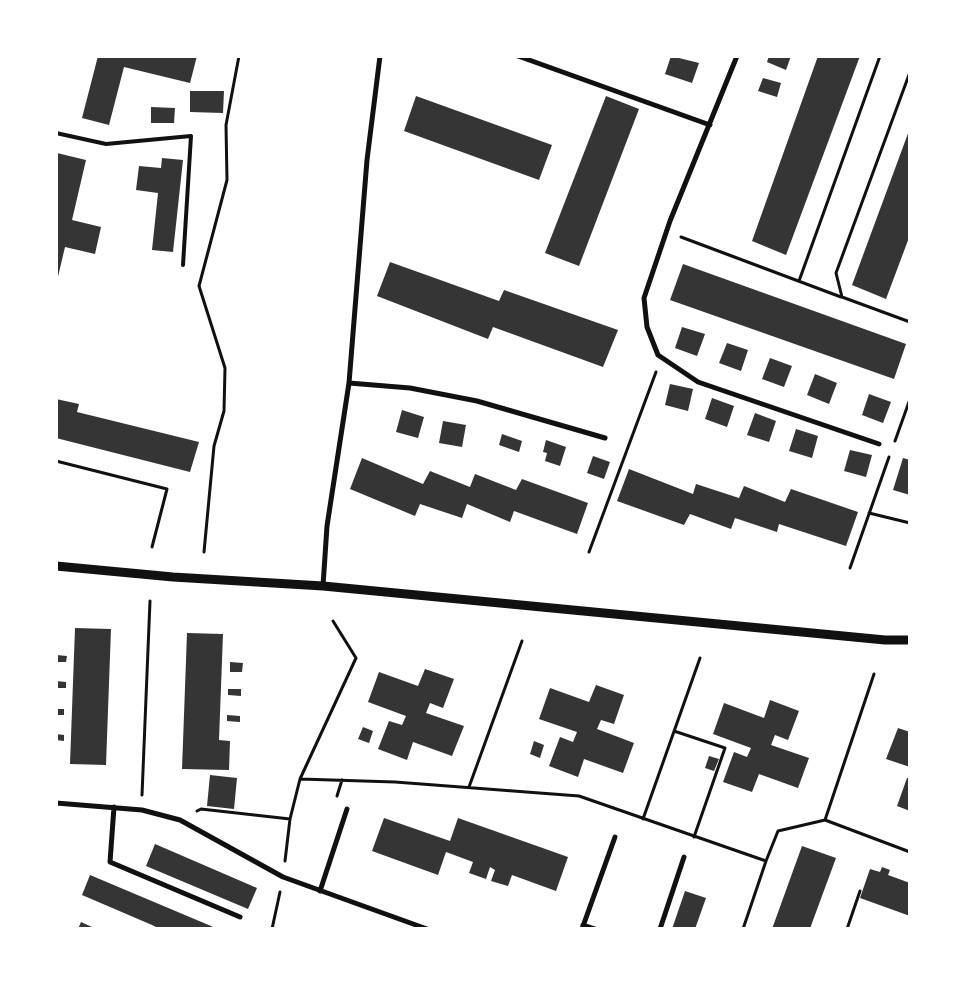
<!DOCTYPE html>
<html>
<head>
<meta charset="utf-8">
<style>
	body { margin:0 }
	#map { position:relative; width:966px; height:985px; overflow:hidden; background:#fff; font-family:Raleway,sans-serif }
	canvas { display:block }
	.frame { position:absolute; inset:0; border:58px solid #fff; pointer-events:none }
</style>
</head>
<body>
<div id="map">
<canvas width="966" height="985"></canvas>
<div class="frame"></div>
</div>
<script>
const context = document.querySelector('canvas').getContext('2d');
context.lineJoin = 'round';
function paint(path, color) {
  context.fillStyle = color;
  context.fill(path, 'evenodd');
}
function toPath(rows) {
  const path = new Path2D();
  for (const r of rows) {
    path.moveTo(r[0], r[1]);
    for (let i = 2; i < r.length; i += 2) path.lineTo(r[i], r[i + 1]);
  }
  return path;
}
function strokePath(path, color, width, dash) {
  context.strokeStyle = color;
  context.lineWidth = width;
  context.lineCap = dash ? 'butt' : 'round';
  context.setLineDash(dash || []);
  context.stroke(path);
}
paint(toPath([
	[98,56,197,56,190,83,124,67,109,125,82,118],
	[671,56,699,63,692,83,665,74],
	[769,56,791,56,786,70,767,62],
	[818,56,860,56,786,255,752,241],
	[763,78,781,83,777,97,758,91],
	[190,91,224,91,223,113,190,112],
	[416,96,552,145,539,180,404,131],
	[606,96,639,109,579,266,545,253],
	[151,107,175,108,174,123,151,123],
	[910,128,910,235,886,299,852,285],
	[57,153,86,160,72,220,101,227,95,254,65,247,57,281],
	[162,158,183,160,173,252,152,250,158,193,136,190,139,166,161,168],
	[390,262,499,301,504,290,618,330,603,367,493,327,488,339,377,296],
	[683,264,906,344,894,379,670,300],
	[682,327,705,334,697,356,675,348],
	[727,343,748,350,741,371,719,363],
	[770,358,792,366,784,387,762,379],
	[815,374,837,383,829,404,807,395],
	[670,384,693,389,688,411,665,405],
	[869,394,891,402,883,423,862,415],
	[712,398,734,406,727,427,705,419],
	[56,399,79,404,77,412,199,442,190,472,56,438],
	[402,410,424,417,418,438,396,432],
	[755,413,776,421,769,442,747,435],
	[443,421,466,425,462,447,439,443],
	[796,429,818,436,812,458,789,451],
	[502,434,522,441,519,452,499,445],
	[546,440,566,447,560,466,545,461,547,453,543,452],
	[850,450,872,455,866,477,844,471],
	[593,456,610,462,604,479,587,473],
	[362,458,423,484,430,471,470,487,475,474,516,490,522,479,588,503,577,534,514,511,510,522,467,504,462,518,420,504,415,516,350,489],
	[903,458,910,460,910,495,893,490],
	[629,469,693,494,696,484,739,498,744,486,785,502,791,489,858,512,846,546,779,524,777,532,735,518,731,529,690,514,684,525,617,501],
	[75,628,111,629,106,765,70,764],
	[187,633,223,634,219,740,230,741,229,770,182,769],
	[56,655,67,656,66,662,56,662],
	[230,662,243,663,242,672,230,672],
	[425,669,454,679,443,708,430,703,426,713,464,726,452,756,413,742,407,760,378,749,389,721,402,725,406,716,368,702,379,672,418,686],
	[56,681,66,682,66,688,56,688],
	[596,685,624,695,614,724,601,720,597,729,634,743,623,773,584,759,578,777,549,766,560,737,573,742,577,732,539,719,550,688,589,702],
	[228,689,241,689,241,696,228,695],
	[770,700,799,711,788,740,775,735,771,745,809,758,798,788,759,774,752,792,723,782,734,752,747,757,751,748,713,734,724,703,764,718],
	[56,709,64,709,64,715,56,715],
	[227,715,240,716,240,722,227,721],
	[363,727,373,731,369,743,358,739],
	[898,728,910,732,910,767,886,759],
	[56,734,64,735,64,741,56,740],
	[534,741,544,745,540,758,530,754],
	[709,756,719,759,714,771,705,768],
	[210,775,237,778,234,809,207,806],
	[907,778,910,778,910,811,897,806],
	[384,818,450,841,458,818,568,857,556,891,512,875,508,886,491,881,495,870,490,867,486,879,469,873,473,862,446,852,438,875,372,851],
	[155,844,257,888,248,909,146,866],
	[802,846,836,858,812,923,810,929,772,929],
	[882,867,890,870,888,875,910,883,910,916,860,898,870,869,880,872],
	[90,875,211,926,217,929,160,929,152,925,82,895],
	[685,891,706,898,695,929,672,929],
	[81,922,92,927,91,929,78,929]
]), '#353535');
strokePath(toPath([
	[910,72,836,273,842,297,910,322],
	[681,237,841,297],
	[799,281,880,56],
	[895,441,910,399],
	[56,461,167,489,152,547],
	[869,513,910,523],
	[204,552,214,446,224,411,225,368,199,286,227,180,226,125,239,56],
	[589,552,656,372],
	[850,568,889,457],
	[674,731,725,748,694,837],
	[300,779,356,658,333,621],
	[469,787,522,641],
	[142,795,150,601],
	[337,796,342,780],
	[197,811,201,809,290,819],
	[643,819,700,658],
	[825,820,874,674],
	[825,820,910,852],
	[285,861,290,819,300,779,395,782,579,796,766,861,778,831,825,820],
	[272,929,280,892],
	[743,929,766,861],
	[847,929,860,891]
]), '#111', 3);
strokePath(toPath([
	[56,133,106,144,191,136,183,265]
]), '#111', 4);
strokePath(toPath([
	[518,56,710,125],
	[737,56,670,221,644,298,647,327,658,355,698,382,879,444],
	[349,383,410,388,477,401,605,438],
	[323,586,327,526,349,383,367,160,380,56],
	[56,803,142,810,180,820,283,877,427,929],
	[114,807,110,862,240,917],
	[320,891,347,809],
	[583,925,595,929],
	[582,929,615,837],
	[660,929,684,857]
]), '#111', 5);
strokePath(toPath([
	[56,566,173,577,323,586,885,640,910,640]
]), '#111', 9);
</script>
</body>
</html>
